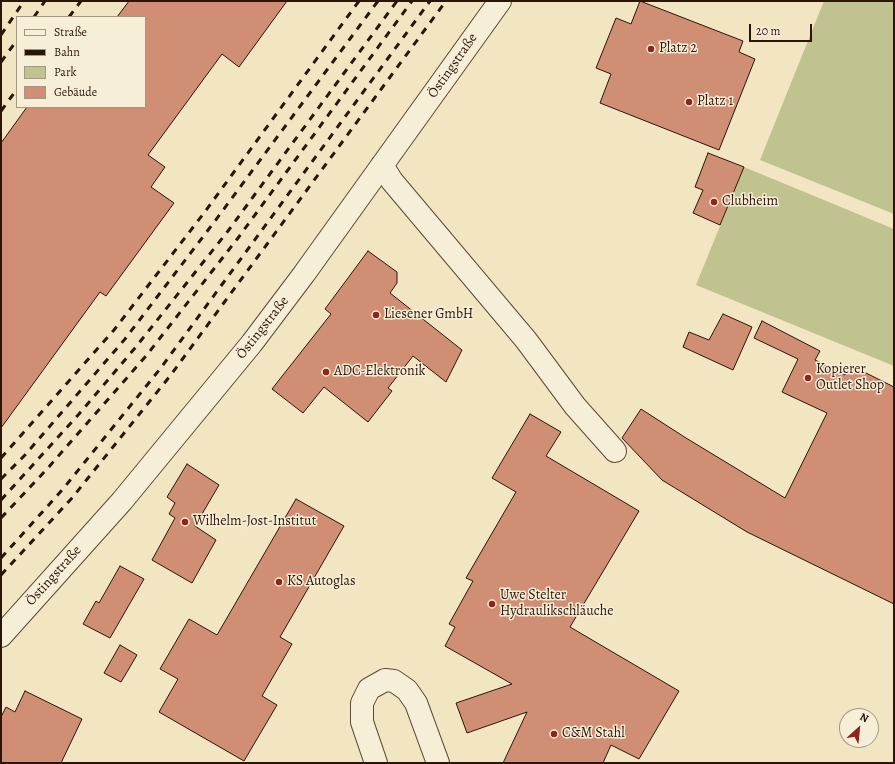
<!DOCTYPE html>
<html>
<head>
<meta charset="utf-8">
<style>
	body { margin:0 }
	#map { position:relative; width:895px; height:764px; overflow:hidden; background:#f2e5c2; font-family:Alegreya,serif }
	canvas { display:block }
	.frame { position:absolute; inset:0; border:2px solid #2b1509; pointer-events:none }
	.legend { position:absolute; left:16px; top:16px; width:130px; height:92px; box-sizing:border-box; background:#f7eed7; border:1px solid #a59785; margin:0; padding:5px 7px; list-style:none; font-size:12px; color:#2b1509 }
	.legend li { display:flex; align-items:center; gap:8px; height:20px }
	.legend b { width:20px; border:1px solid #a59785 }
	.north { position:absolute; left:839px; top:708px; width:40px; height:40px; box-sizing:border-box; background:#f7eed7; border:1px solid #a59785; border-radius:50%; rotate:27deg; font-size:11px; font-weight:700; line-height:16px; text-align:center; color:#2b1509 }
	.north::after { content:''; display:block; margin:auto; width:14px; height:18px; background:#8f2418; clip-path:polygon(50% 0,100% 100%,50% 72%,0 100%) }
	.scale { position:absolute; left:749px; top:24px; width:63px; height:18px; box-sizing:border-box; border:2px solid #2b1509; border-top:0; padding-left:5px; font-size:12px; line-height:14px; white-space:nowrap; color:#2b1509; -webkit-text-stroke:3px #f7eed7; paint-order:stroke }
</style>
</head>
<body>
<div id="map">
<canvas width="895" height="764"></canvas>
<div class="frame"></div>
<ul class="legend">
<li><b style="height:5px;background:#f7eed7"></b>Straße</li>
<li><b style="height:5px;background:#2b1509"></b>Bahn</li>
<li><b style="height:11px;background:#c0c38f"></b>Park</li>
<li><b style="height:11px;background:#d08e74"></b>Gebäude</li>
</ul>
<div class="north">N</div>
<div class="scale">20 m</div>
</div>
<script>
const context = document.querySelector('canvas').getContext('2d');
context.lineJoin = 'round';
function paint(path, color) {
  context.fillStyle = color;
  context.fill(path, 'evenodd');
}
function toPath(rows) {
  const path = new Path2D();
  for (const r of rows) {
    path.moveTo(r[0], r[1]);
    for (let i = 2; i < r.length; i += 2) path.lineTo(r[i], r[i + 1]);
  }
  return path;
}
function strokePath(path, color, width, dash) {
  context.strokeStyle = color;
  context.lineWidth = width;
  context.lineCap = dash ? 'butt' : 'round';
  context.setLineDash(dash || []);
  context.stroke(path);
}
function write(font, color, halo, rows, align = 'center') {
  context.font = font + ' Alegreya,serif';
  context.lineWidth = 3;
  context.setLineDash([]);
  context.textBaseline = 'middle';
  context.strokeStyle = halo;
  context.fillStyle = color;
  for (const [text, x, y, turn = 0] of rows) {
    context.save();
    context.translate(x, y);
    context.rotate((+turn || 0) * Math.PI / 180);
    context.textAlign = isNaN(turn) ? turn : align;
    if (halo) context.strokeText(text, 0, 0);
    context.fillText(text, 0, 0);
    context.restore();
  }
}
paint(toPath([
	[824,1,894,1,894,214,760,160],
	[744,167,894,229,894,366,696,285]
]), '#c0c38f');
const building = toPath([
	[129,1,287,1,239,67,222,54,148,155,165,167,151,187,174,203,106,296,100,292,1,428,1,143,27,107,145,107,145,17,117,17,129,1],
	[640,1,743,41,739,52,755,59,719,150,600,103,611,74,596,68,616,18,631,24,640,1],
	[708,153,744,167,720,225,693,213,703,190,695,187,708,153],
	[368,251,397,272,397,283,390,293,462,350,446,382,413,356,388,388,392,391,368,422,324,387,303,413,272,389,331,314,325,309,368,251],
	[723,314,752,327,733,370,683,347,689,332,709,340,723,314],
	[762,321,820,351,815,360,845,375,850,365,894,387,894,604,747,532,662,480,622,438,641,409,686,438,785,498,827,413,782,392,798,359,754,338,762,321],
	[530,414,561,432,546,456,639,511,570,627,679,691,639,759,611,745,603,763,503,763,527,712,467,733,456,703,512,684,445,646,455,627,449,624,473,581,466,578,516,492,492,478,530,414],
	[187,464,219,485,195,526,216,540,192,583,152,560,175,518,169,514,175,503,167,497,187,464],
	[296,499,344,526,280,637,292,644,262,696,277,705,244,761,159,712,178,679,160,669,189,619,217,635,296,499],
	[120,566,144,579,110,638,83,624,96,601,99,603,120,566],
	[120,645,137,655,121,682,104,673,120,645],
	[25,691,82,719,61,763,1,763,1,717,6,707,15,712,25,691]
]);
paint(building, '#d08e74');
strokePath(building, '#2b1509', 1);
const minor = toPath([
	[382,165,392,181,526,340,575,406,615,451],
	[1,636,122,501,252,343,304,274,500,1],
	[376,763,362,722,362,703,369,689,385,680,394,681,407,690,416,703,438,763]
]);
strokePath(minor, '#5d4937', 24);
strokePath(minor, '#f7eed7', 22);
strokePath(toPath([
	[34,17,45,1],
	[69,17,81,1],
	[1,35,24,1],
	[1,62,17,40],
	[1,111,17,89],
	[1,458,114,330,204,213,359,1],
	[1,479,25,455,125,339,215,221,378,1],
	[1,500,79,414,135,348,228,231,397,1],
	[1,518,47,469,146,356,238,238,412,1],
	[1,558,63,489,160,369,430,1],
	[1,575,72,498,170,376,446,1]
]), '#2b1509', 3, [7, 7]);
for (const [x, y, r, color] of [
	[651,49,4,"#8f2418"],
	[689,102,4,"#8f2418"],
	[714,202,4,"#8f2418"],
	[376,315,4,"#8f2418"],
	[326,372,4,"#8f2418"],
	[808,378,4,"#8f2418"],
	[185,522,4,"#8f2418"],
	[279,582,4,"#8f2418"],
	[492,604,4,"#8f2418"],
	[554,734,4,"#8f2418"]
]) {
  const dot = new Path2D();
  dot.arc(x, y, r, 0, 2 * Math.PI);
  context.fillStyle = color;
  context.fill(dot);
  strokePath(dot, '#f7eed7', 1.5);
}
write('14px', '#2b1509', '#f7eed7', [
	["Platz 2",659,49],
	["Platz 1",697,102],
	["Clubheim",722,202],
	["Liesener GmbH",384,315],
	["Kopierer",816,370],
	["Outlet Shop",816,386],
	["ADC-Elektronik",334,372],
	["Wilhelm-Jost-Institut",193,522],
	["KS Autoglas",287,582],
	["Uwe Stelter",500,596],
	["Hydraulikschläuche",500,612],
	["C&M Stahl",562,734]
], 'left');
write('14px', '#2b1509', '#f7eed7', [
	["Östingstraße",453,66,-55],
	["Östingstraße",263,328,-52],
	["Östingstraße",54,576,-48]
]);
</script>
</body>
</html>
